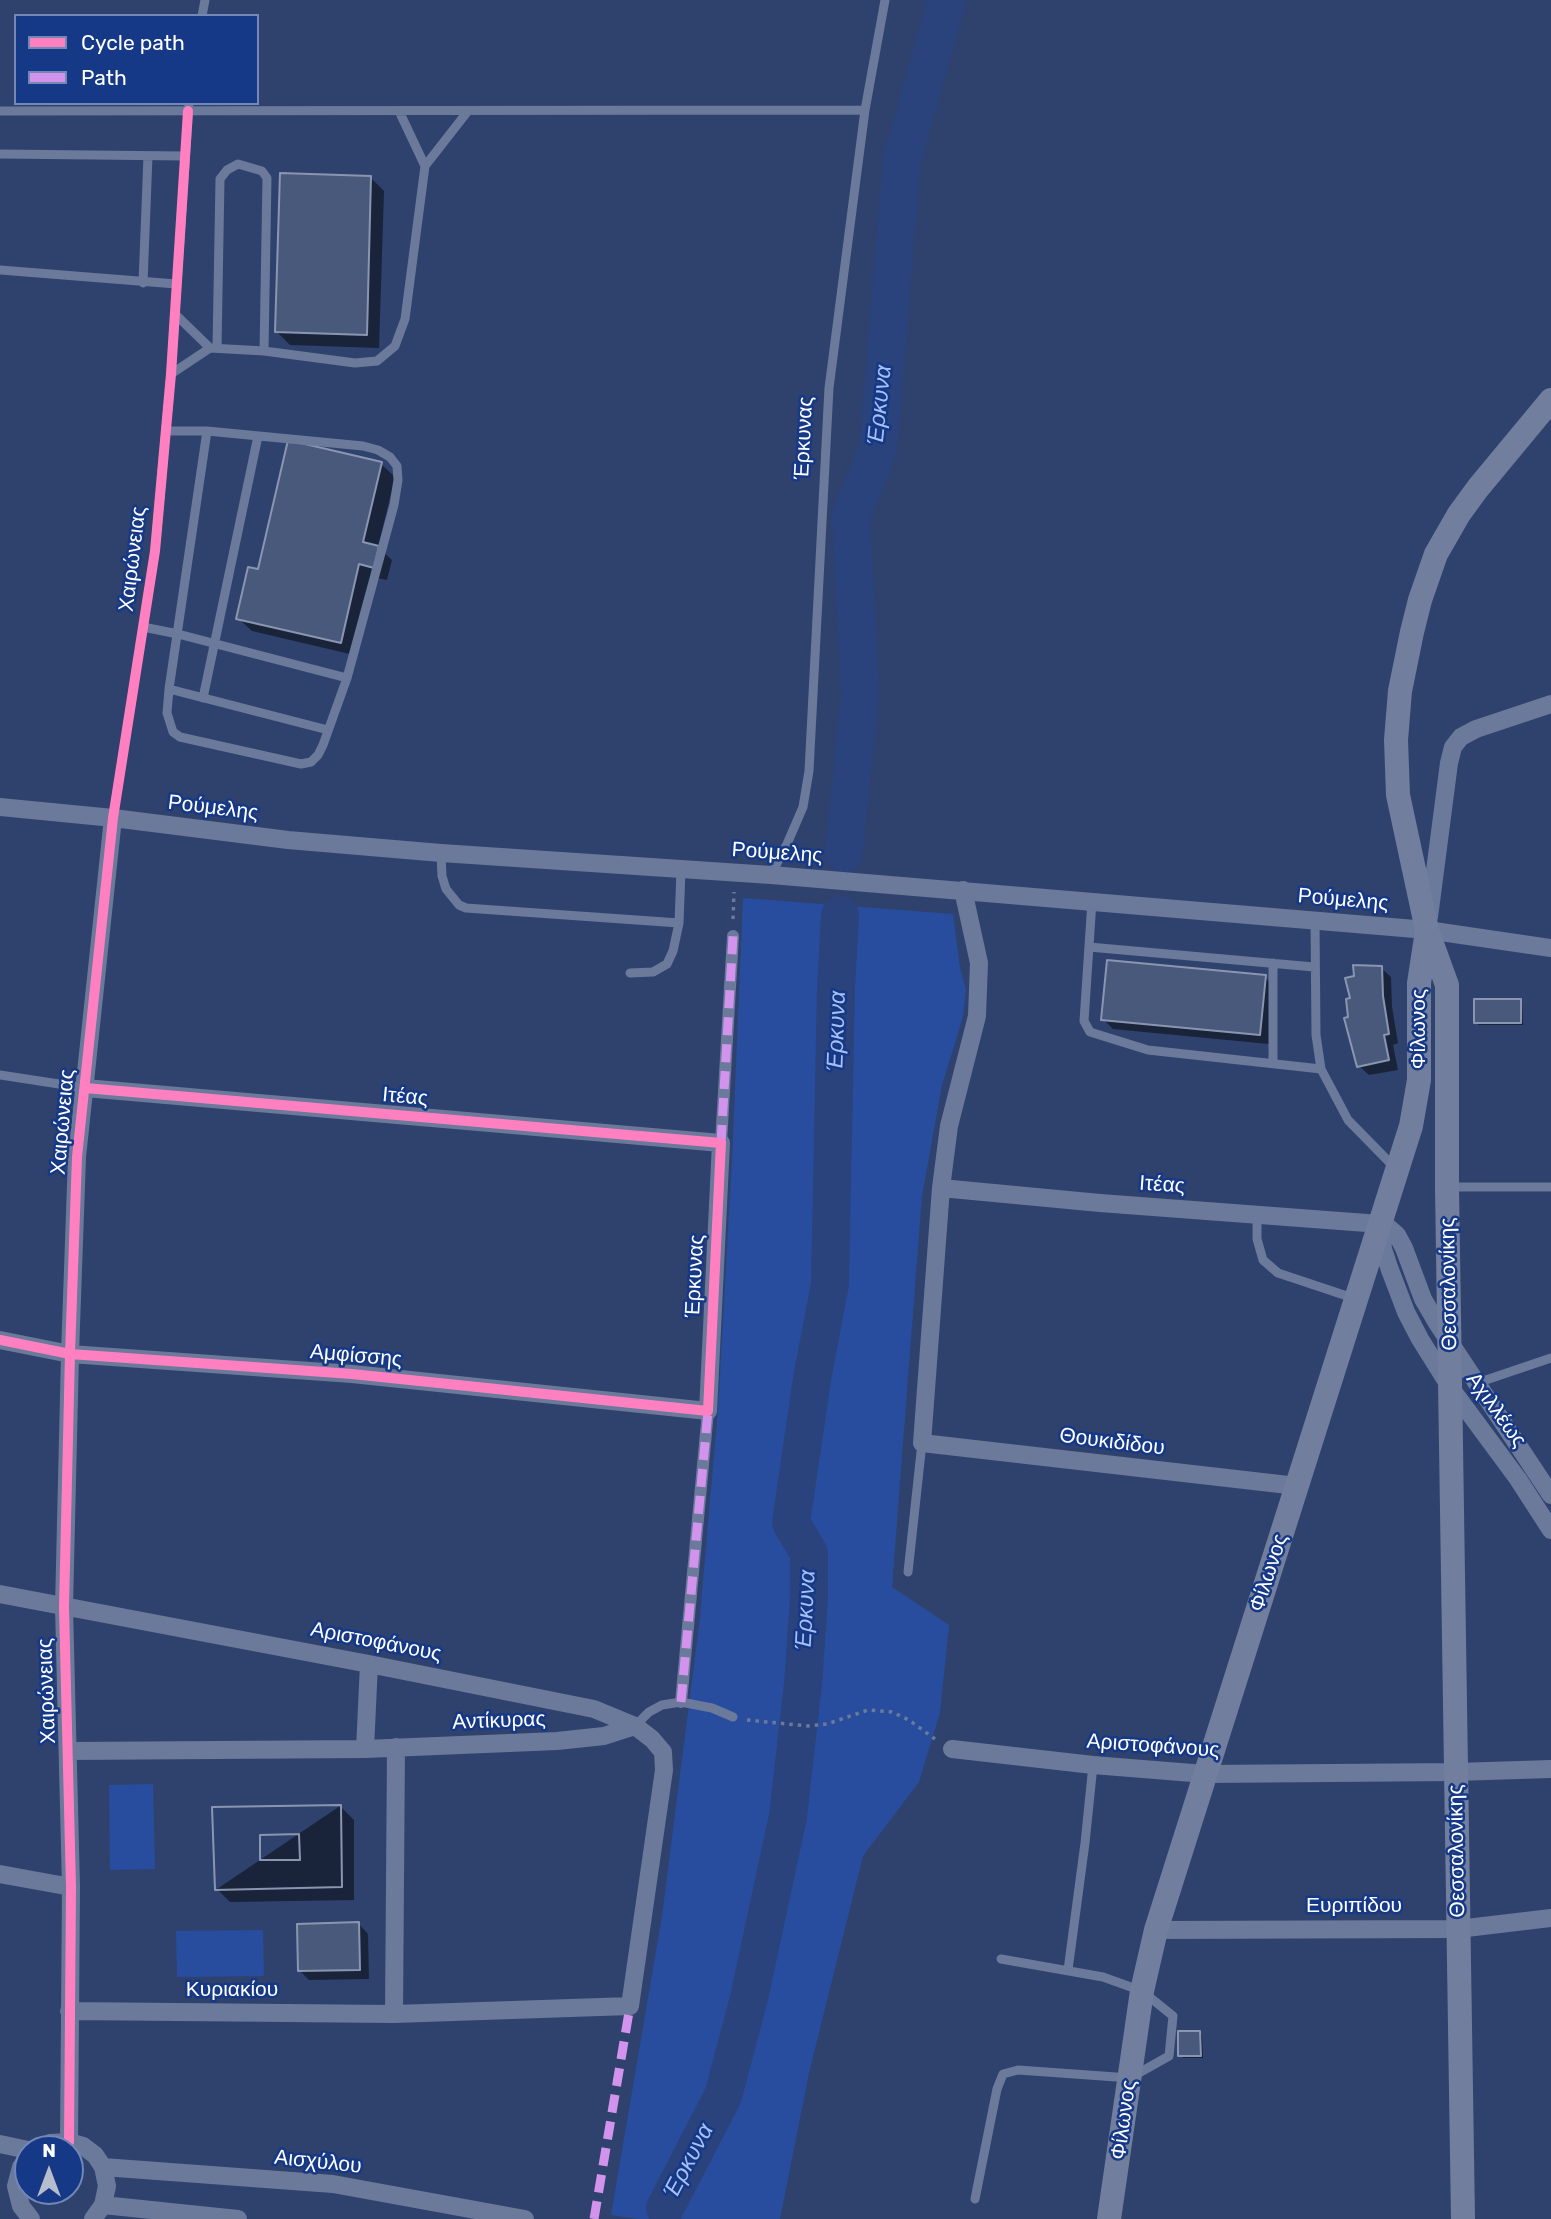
<!DOCTYPE html>
<html>
<head>
<meta charset="utf-8">
<style>
	body { margin:0 }
	#map { position:relative; width:1551px; height:2219px; overflow:hidden; background:#2f426d; font-family:Rubik,sans-serif }
	canvas { display:block }
	.legend { position:absolute; left:14px; top:14px; width:245px; height:91px; box-sizing:border-box; background:#153887; border:2px solid #7388b7; margin:0; padding:9px 12px; list-style:none; font-size:21px; color:#fff }
	.legend li { display:flex; align-items:center; gap:14px; height:35px }
	.legend b { width:35px; border:2px solid #7388b7 }
	.north { position:absolute; left:14px; top:2135px; width:70px; height:70px; box-sizing:border-box; background:#153887; border:2px solid #7388b7; border-radius:50%; rotate:0deg; font-size:19px; font-weight:700; line-height:28px; text-align:center; color:#fff }
	.north::after { content:''; display:block; margin:auto; width:24px; height:32px; background:#b6bdcc; clip-path:polygon(50% 0,100% 100%,50% 72%,0 100%) }
</style>
</head>
<body>
<div id="map">
<canvas width="1551" height="2219"></canvas>
<ul class="legend">
<li><b style="height:9px;background:#ff80c0"></b>Cycle path</li>
<li><b style="height:9px;background:#d193ec"></b>Path</li>
</ul>
<div class="north">N</div>
</div>
<script>
const context = document.querySelector('canvas').getContext('2d');
context.lineJoin = 'round';
function paint(path, color) {
  context.fillStyle = color;
  context.fill(path, 'evenodd');
}
function toPath(rows) {
  const path = new Path2D();
  for (const r of rows) {
    path.moveTo(r[0], r[1]);
    for (let i = 2; i < r.length; i += 2) path.lineTo(r[i], r[i + 1]);
  }
  return path;
}
function strokePath(path, color, width, dash) {
  context.strokeStyle = color;
  context.lineWidth = width;
  context.lineCap = dash ? 'butt' : 'round';
  context.setLineDash(dash || []);
  context.stroke(path);
}
function write(font, color, halo, rows, align = 'center') {
  context.font = font + ' Rubik,sans-serif';
  context.lineWidth = 5;
  context.setLineDash([]);
  context.textBaseline = 'middle';
  context.strokeStyle = halo;
  context.fillStyle = color;
  for (const [text, x, y, turn = 0] of rows) {
    context.save();
    context.translate(x, y);
    context.rotate((+turn || 0) * Math.PI / 180);
    context.textAlign = isNaN(turn) ? turn : align;
    if (halo) context.strokeText(text, 0, 0);
    context.fillText(text, 0, 0);
    context.restore();
  }
}
paint(toPath([
	[743,898,953,914,960,968,966,989,963,1017,942,1085,922,1196,892,1587,949,1625,940,1713,919,1782,863,1856,809,2073,780,2219,638,2219,611,2215,662,1916,699,1626,718,1410,732,1160],
	[153,1784,155,1869,110,1870,109,1785],
	[263,1930,264,1976,177,1977,176,1931]
]), '#284d9e');
paint(toPath([
	[371,178,384,191,379,348,290,345,277,332],
	[381,464,395,477,378,547,392,560,387,580,372,577,354,655,252,631,238,618,259,571],
	[1381,968,1391,977,1392,1007,1398,1043,1393,1045,1398,1070,1369,1075,1359,1066],
	[1265,977,1275,987,1269,1044,1113,1029,1103,1019],
	[1520,1000,1522,1003,1523,1025,1479,1025,1476,1023],
	[340,1806,354,1820,354,1900,230,1902,217,1889],
	[359,1924,368,1934,369,1979,309,1980,299,1970],
	[1199,2033,1202,2035,1203,2058,1183,2058,1180,2055]
]), '#0007');
strokePath(toPath([
	[844,853,860,692,851,515,878,450,902,160,947,0],
	[665,2208,723,2096,749,1998,788,1816,803,1684,809,1598,809,1553,791,1523,812,1379,830,1284,836,988,840,915]
]), '#2a437c', 38);
const building = toPath([
	[280,173,371,176,367,335,275,332,280,173],
	[288,440,382,462,363,542,379,546,374,568,359,564,341,643,236,619,248,567,258,569,288,440],
	[1107,960,1266,975,1260,1035,1101,1020,1107,960],
	[1353,965,1382,966,1383,996,1389,1034,1384,1035,1389,1060,1357,1067,1344,1018,1348,1017,1346,999,1350,998,1345,978,1354,976,1353,965],
	[1474,999,1521,999,1521,1023,1474,1023,1474,999],
	[341,1805,342,1887,215,1890,212,1807,341,1805],
	[299,1834,300,1860,260,1860,260,1835,299,1834],
	[341,1805,342,1887,215,1890,212,1807,341,1805],
	[299,1834,300,1860,260,1860,260,1835,299,1834],
	[359,1922,360,1970,298,1971,297,1924,359,1922],
	[1178,2031,1200,2031,1201,2056,1178,2056,1178,2031]
]);
paint(building, '#49597c');
strokePath(building, '#8a96b1', 2);
strokePath(toPath([
	[733,919,734,892],
	[747,1720,808,1726,827,1724,868,1710,892,1712,909,1720,935,1739]
]), '#6b799b', 3.5, [3.5, 5]);
strokePath(toPath([
	[202,16,205,0],
	[0,111,865,110],
	[399,111,425,166],
	[0,154,185,156],
	[0,270,176,284],
	[143,283,148,156],
	[175,314,210,348],
	[217,348,220,179,227,170,238,164,262,171,267,178,264,351],
	[171,374,210,348,264,351,355,363,377,361,395,346,405,319,425,166,468,111],
	[207,431,169,689,167,713,173,732,180,737,301,764,311,762,318,755,323,745,347,678],
	[143,627,178,634,347,678,394,505,398,480,397,466,390,457,378,450,363,446,207,431,167,431],
	[169,689,328,730],
	[203,698,258,436],
	[113,818,155,551,171,374,189,103],
	[441,853,442,876,446,889,459,905,466,908,679,923],
	[771,875,787,844,803,807,809,771,829,388,865,110,885,0],
	[1092,901,1084,1021,1090,1032,1148,1050,1321,1069],
	[1315,920,1316,1035,1321,1069,1348,1120,1395,1168],
	[1089,947,1314,967],
	[630,973,653,972,667,964,673,951,679,923,681,870],
	[1273,1063,1273,963],
	[0,1075,85,1088],
	[1449,1187,1551,1187],
	[1257,1215,1257,1239,1263,1260,1278,1273,1353,1298],
	[1477,1383,1551,1358],
	[908,1572,922,1443],
	[635,1726,649,1712,662,1705,681,1702,712,1708,733,1717],
	[1068,1970,1085,1843,1093,1765],
	[975,2199,997,2089,1003,2074,1018,2070,1130,2078,1169,2056,1173,2016,1142,1991,1103,1977,1001,1959]
]), '#6b799b', 9);
strokePath(toPath([
	[721,1143,733,936],
	[681,1702,708,1411]
]), '#6b799b', 12);
strokePath(toPath([
	[0,807,113,818,288,840,441,853,771,875,1427,930,1551,948],
	[963,890,979,963,977,1016,949,1126,941,1188,922,1443,1297,1486],
	[1429,917,1449,763,1453,747,1461,737,1476,729,1551,704],
	[941,1188,1100,1203,1380,1224,1389,1228,1397,1235,1404,1248,1423,1299,1437,1323,1551,1495],
	[1381,1228,1383,1249,1390,1270,1406,1312,1420,1339,1450,1387,1518,1479,1551,1530],
	[0,1340,70,1354,352,1374,708,1411,721,1143,85,1088],
	[0,1594,369,1664,594,1709,635,1726,652,1739,663,1752,664,1770,630,2006,394,2014,69,2011],
	[365,1749,369,1664],
	[952,1749,1093,1765,1205,1774,1456,1772,1551,1769],
	[68,1751,365,1749,557,1741,604,1736,635,1726],
	[0,1874,71,1887],
	[1156,1930,1458,1929,1551,1918],
	[394,2014,396,1747],
	[69,2142,71,1887,64,1607,70,1354,77,1157,113,818],
	[0,2144,28,2150],
	[38,2149,50,2143,69,2142,83,2146,95,2155,103,2167,107,2186,103,2205,93,2219],
	[28,2158,21,2167,16,2186,21,2206,31,2219],
	[103,2167,333,2184,525,2219],
	[103,2205,238,2219]
]), '#6b799b', 18);
strokePath(toPath([
	[1109,2219,1142,1991,1156,1930,1411,1126,1419,1080,1419,983,1427,931],
	[1463,2219,1447,1188,1447,985,1427,930,1398,795,1396,740,1400,691,1412,632,1420,600,1436,554,1459,514,1478,488,1551,400]
]), '#717e9e', 24);
strokePath(toPath([
	[721,1143,733,936],
	[681,1702,708,1411],
	[594,2219,630,2006]
]), '#d193ec', 9, [18, 9]);
strokePath(toPath([
	[0,1340,70,1354,352,1374,708,1411,721,1143,85,1088],
	[69,2142,71,1887,64,1607,70,1354,77,1157,113,818,155,551,171,374,188,111]
]), '#ff80c0', 10);
write('21px', '#fff', '#153887', [
	["Έρκυνας",804,438,-87],
	["Χαιρώνειας",133,559,-83],
	["Ρούμελης",213,808,7],
	["Ρούμελης",777,853,4],
	["Ρούμελης",1343,900,5],
	["Φίλωνος",1419,1029,-90],
	["Ιτέας",405,1097,5],
	["Χαιρώνειας",63,1122,-85],
	["Ιτέας",1162,1185,4],
	["Έρκυνας",695,1276,-87],
	["Θεσσαλονίκης",1449,1284,-91],
	["Αμφίσσης",356,1356,5],
	["Αχιλλέως",1496,1410,54],
	["Θουκιδίδου",1112,1442,7],
	["Φίλωνος",1269,1573,-72],
	["Αριστοφάνους",376,1642,11],
	["Χαιρώνειας",47,1691,-92],
	["Αντίκυρας",499,1721,-2],
	["Αριστοφάνους",1153,1746,4],
	["Θεσσαλονίκης",1457,1851,-91],
	["Ευριπίδου",1354,1906],
	["Κυριακίου",232,1990],
	["Φίλωνος",1124,2120,-82],
	["Αισχύλου",318,2162,6]
]);
write('italic 23px', '#a6c0f6', '#153887', [
	["Έρκυνα",880,405,-84],
	["Έρκυνα",837,1031,-88],
	["Έρκυνα",806,1610,-87],
	["Έρκυνα",689,2161,-62]
]);
</script>
</body>
</html>
